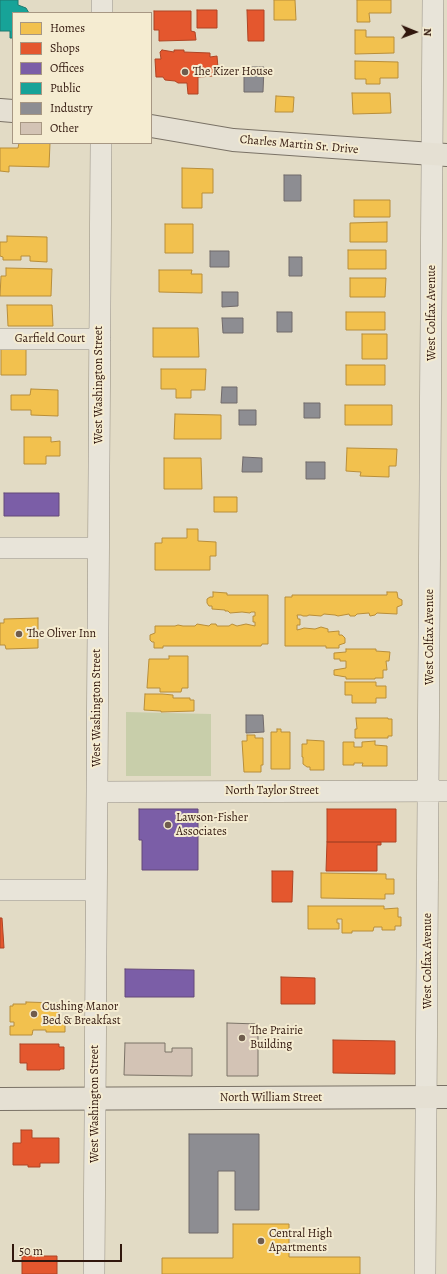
<!DOCTYPE html>
<html>
<head>
<meta charset="utf-8">
<style>
	body { margin:0 }
	#map { position:relative; width:447px; height:1274px; overflow:hidden; background:#e2dbc5; font-family:Alegreya,serif }
	canvas { display:block }
	.legend { position:absolute; left:12px; top:12px; width:140px; height:132px; box-sizing:border-box; background:#f5ecd1; border:1px solid #a79783; margin:0; padding:5px 7px; list-style:none; font-size:12px; color:#31170d }
	.legend li { display:flex; align-items:center; gap:8px; height:20px }
	.legend b { width:20px; border:1px solid #a79783 }
	.north { position:absolute; left:395px; top:12px; width:40px; height:40px; -webkit-text-stroke:3px #f5ecd1; paint-order:stroke; rotate:91deg; font-size:11px; font-weight:700; line-height:16px; text-align:center; color:#31170d }
	.north::after { content:''; display:block; margin:auto; width:14px; height:18px; background:#31170d; clip-path:polygon(50% 0,100% 100%,50% 72%,0 100%) }
	.scale { position:absolute; left:12px; top:1244px; width:110px; height:18px; box-sizing:border-box; border:2px solid #31170d; border-top:0; padding-left:5px; font-size:12px; line-height:14px; white-space:nowrap; color:#31170d; -webkit-text-stroke:3px #f5ecd1; paint-order:stroke }
</style>
</head>
<body>
<div id="map">
<canvas width="447" height="1274"></canvas>
<ul class="legend">
<li><b style="height:11px;background:#f2c14e"></b>Homes</li>
<li><b style="height:11px;background:#e4572e"></b>Shops</li>
<li><b style="height:11px;background:#7b5ea7"></b>Offices</li>
<li><b style="height:11px;background:#17a398"></b>Public</li>
<li><b style="height:11px;background:#8d8d92"></b>Industry</li>
<li><b style="height:11px;background:#d3c3b5"></b>Other</li>
</ul>
<div class="north">N</div>
<div class="scale">50 m</div>
</div>
<script>
const context = document.querySelector('canvas').getContext('2d');
context.lineJoin = 'round';
function paint(path, color) {
  context.fillStyle = color;
  context.fill(path, 'evenodd');
}
function toPath(rows) {
  const path = new Path2D();
  for (const r of rows) {
    path.moveTo(r[0], r[1]);
    for (let i = 2; i < r.length; i += 2) path.lineTo(r[i], r[i + 1]);
  }
  return path;
}
function strokePath(path, color, width, dash) {
  context.strokeStyle = color;
  context.lineWidth = width;
  context.lineCap = dash ? 'butt' : 'round';
  context.setLineDash(dash || []);
  context.stroke(path);
}
function write(font, color, halo, rows, align = 'center') {
  context.font = font + ' Alegreya,serif';
  context.lineWidth = 4;
  context.setLineDash([]);
  context.textBaseline = 'middle';
  context.strokeStyle = halo;
  context.fillStyle = color;
  for (const [text, x, y, turn = 0] of rows) {
    context.save();
    context.translate(x, y);
    context.rotate((+turn || 0) * Math.PI / 180);
    context.textAlign = isNaN(turn) ? turn : align;
    if (halo) context.strokeText(text, 0, 0);
    context.fillText(text, 0, 0);
    context.restore();
  }
}
paint(toPath([
	[126,712,211,714,211,776,126,776]
]), '#c8ceaa');
const homes = toPath([
	[274,0,295,0,296,20,274,20,274,0],
	[357,0,391,0,391,13,369,13,370,22,357,22,357,0],
	[355,30,366,30,366,37,394,37,394,53,355,54,355,30],
	[355,61,398,62,398,78,380,78,380,84,366,84,366,79,355,79,355,61],
	[352,93,390,93,391,113,353,114,352,93],
	[276,96,294,97,293,112,275,112,276,96],
	[19,143,50,143,49,167,9,166,9,172,0,171,0,148,18,148,19,143],
	[182,168,213,169,213,193,202,193,202,208,182,208,182,168],
	[354,200,390,200,390,217,354,217,354,200],
	[387,222,387,242,350,242,350,223,387,222],
	[165,224,193,224,193,253,165,253,165,224],
	[7,236,47,237,47,262,30,261,30,256,21,256,21,260,3,260,3,257,0,256,0,242,7,242,7,236],
	[348,250,386,250,386,269,348,269,348,250],
	[6,268,52,269,51,296,0,296,1,276,6,276,6,268],
	[159,270,192,270,191,274,202,274,202,293,159,292,159,270],
	[350,278,386,278,385,297,350,297,350,278],
	[7,305,52,305,53,326,8,326,7,305],
	[346,312,385,312,385,330,346,330,346,312],
	[153,328,198,328,199,357,153,357,153,328],
	[362,334,387,334,387,359,362,359,362,334],
	[1,348,26,348,26,375,1,375,1,348],
	[346,365,385,365,385,385,346,385,346,365],
	[161,369,206,369,205,390,191,390,191,398,176,398,176,389,161,389,161,369],
	[31,389,58,390,58,416,31,415,31,410,11,410,11,395,30,395,31,389],
	[345,405,392,405,392,425,345,425,345,405],
	[175,414,221,415,221,439,174,439,175,414],
	[24,437,51,437,51,442,60,441,60,456,46,456,46,464,24,464,24,437],
	[347,448,397,449,396,466,389,466,389,477,360,476,361,472,346,471,347,448],
	[164,458,201,458,202,489,164,489,164,458],
	[214,497,237,497,237,512,214,512,214,497],
	[187,529,198,529,198,541,216,542,216,556,210,556,210,570,155,570,155,543,162,543,162,538,187,538,187,529],
	[213,592,227,593,227,595,268,595,268,644,262,644,261,646,163,646,163,648,154,648,154,642,152,642,150,640,150,635,155,633,155,626,175,626,178,625,183,626,195,626,197,624,209,626,211,624,216,624,217,626,229,626,232,624,237,626,246,624,255,626,255,622,253,622,253,616,255,616,255,612,251,612,250,613,242,612,230,613,228,611,225,611,225,610,212,609,212,606,209,606,207,603,207,599,210,597,213,597,213,592],
	[387,592,397,592,398,598,402,600,402,605,397,607,397,614,377,613,375,615,370,616,369,613,357,614,355,616,350,616,349,614,338,616,335,615,324,614,321,616,309,615,307,616,303,616,301,615,297,615,298,619,300,619,300,625,297,625,297,630,301,629,304,628,315,629,321,627,328,629,328,632,339,631,339,635,342,635,345,638,345,643,339,645,339,648,326,648,326,646,285,646,285,597,292,597,292,595,387,595,387,592],
	[38,618,38,648,6,649,5,645,0,645,0,623,4,623,4,619,38,618],
	[346,649,376,649,376,651,390,652,389,661,386,661,387,670,383,670,383,678,375,678,375,679,346,679,346,677,334,675,334,670,346,668,346,661,340,661,340,659,334,659,334,653,346,652,346,649],
	[169,656,188,656,188,688,182,688,181,692,160,692,160,688,147,688,149,659,169,659,169,656],
	[345,682,376,682,376,686,386,686,386,698,376,698,376,703,352,703,352,695,345,695,345,682],
	[145,694,162,694,173,695,173,698,190,698,190,700,194,700,194,711,161,712,161,711,144,710,145,694],
	[356,718,388,718,388,719,392,719,392,736,388,736,388,738,355,738,355,729,357,729,356,718],
	[277,729,281,729,281,732,290,732,290,769,271,769,271,732,277,732,277,729],
	[247,735,255,735,255,738,263,738,263,765,261,765,261,772,244,772,242,741,247,741,247,735],
	[307,740,324,741,324,770,310,770,310,767,307,767,303,764,303,757,302,757,302,744,307,744,307,740],
	[375,741,375,745,387,746,387,766,362,766,363,763,354,763,354,765,343,765,343,742,354,742,354,747,362,747,362,742,375,741],
	[321,873,386,874,386,879,394,879,394,894,385,894,385,899,321,898,321,873],
	[308,906,384,906,384,909,398,908,398,917,401,917,401,926,395,926,395,930,382,930,382,927,374,927,373,931,352,931,352,933,342,933,342,919,337,919,337,923,339,923,339,929,308,929,308,906],
	[26,1002,58,1003,58,1021,65,1021,65,1032,46,1032,46,1030,33,1030,32,1035,10,1035,10,1026,14,1026,14,1022,10,1022,10,1006,13,1006,13,1004,26,1004,26,1002],
	[233,1224,289,1224,289,1257,360,1257,360,1274,162,1274,162,1258,233,1258,233,1224]
]);
paint(homes, '#f2c14e');
strokePath(homes, '#b88e3a', 1);
const shops = toPath([
	[197,10,217,10,217,28,197,28,197,10],
	[247,10,264,10,264,41,248,41,247,10],
	[154,11,191,11,191,31,195,32,196,40,159,41,159,30,154,30,154,11],
	[162,50,174,52,174,50,184,50,184,52,210,53,210,57,217,56,218,68,215,68,214,76,198,77,198,94,188,94,187,83,178,83,175,81,165,80,163,77,156,77,155,59,161,59,160,52,162,50],
	[327,809,396,809,396,842,327,842,327,809],
	[327,842,381,842,381,845,377,845,377,871,326,871,327,842],
	[272,871,293,871,292,902,272,902,272,871],
	[0,918,2,918,4,948,0,948,0,918],
	[281,977,315,978,315,1004,281,1004,281,977],
	[333,1040,395,1041,395,1074,333,1073,333,1040],
	[20,1044,59,1044,59,1047,64,1047,64,1069,60,1069,60,1070,27,1070,27,1063,20,1063,20,1044],
	[21,1130,32,1130,32,1138,59,1138,59,1163,40,1163,40,1167,28,1167,28,1165,13,1165,13,1143,21,1143,21,1130],
	[22,1256,57,1256,57,1274,22,1274,22,1256]
]);
paint(shops, '#e4572e');
strokePath(shops, '#ae4424', 1);
const offices = toPath([
	[4,493,59,493,59,516,4,516,4,493],
	[139,809,198,809,198,870,142,870,142,840,139,840,139,809],
	[125,969,194,970,194,997,125,997,125,969]
]);
paint(offices, '#7b5ea7');
strokePath(offices, '#654979', 1);
const public = toPath([
	[0,0,18,0,18,5,26,8,29,13,13,13,13,38,10,38,10,31,0,31,0,0]
]);
paint(public, '#17a398');
strokePath(public, '#1f796e', 1);
const industry = toPath([
	[244,67,264,67,263,92,244,92,244,67],
	[284,175,301,175,301,201,284,201,284,175],
	[210,251,229,251,229,267,210,267,210,251],
	[289,257,302,257,302,276,289,276,289,257],
	[222,292,238,292,238,306,222,307,222,292],
	[277,312,292,312,292,332,277,332,277,312],
	[222,318,243,318,243,333,223,333,222,318],
	[222,387,237,387,237,403,221,403,222,387],
	[304,403,320,403,320,418,304,418,304,403],
	[239,410,256,410,256,425,239,425,239,410],
	[243,457,262,458,262,472,242,472,243,457],
	[306,462,325,462,325,479,306,479,306,462],
	[246,715,263,715,264,732,246,733,246,715],
	[189,1134,259,1134,259,1210,235,1210,235,1171,218,1171,218,1233,189,1233,189,1134]
]);
paint(industry, '#8d8d92');
strokePath(industry, '#716a6a', 1);
const building = toPath([
	[227,1023,258,1024,258,1076,227,1076,227,1023],
	[125,1043,165,1043,165,1052,172,1052,172,1048,192,1048,192,1076,124,1075,125,1043]
]);
paint(building, '#d3c3b5');
strokePath(building, '#7a7266', 1);
const minor = toPath([
	[102,13,102,0],
	[0,339,100,339],
	[0,548,98,548],
	[97,792,447,791],
	[0,890,96,890],
	[94,1274,101,143],
	[425,1274,433,0]
]);
const major = toPath([
	[0,110,13,111],
	[151,126,233,140,447,155],
	[0,1099,447,1097]
]);
strokePath(minor, '#938c7f', 22);
strokePath(major, '#7a7266', 24);
strokePath(minor, '#e8e4d9', 21);
strokePath(major, '#e5e0d3', 22);
for (const [x, y, r, color] of [
	[185,72,4,"#6f5c4d"],
	[19,634,4,"#6f5c4d"],
	[168,825,4,"#6f5c4d"],
	[34,1014,4,"#6f5c4d"],
	[242,1038,4,"#6f5c4d"],
	[261,1241,4,"#6f5c4d"]
]) {
  const dot = new Path2D();
  dot.arc(x, y, r, 0, 2 * Math.PI);
  context.fillStyle = color;
  context.fill(dot);
  strokePath(dot, '#f5ecd1', 1.5);
}
write('12px', '#31170d', '#f5ecd1', [
	["The Kizer House",193,72],
	["The Oliver Inn",27,634],
	["Lawson-Fisher",176,818],
	["Associates",176,832],
	["Cushing Manor",42,1007],
	["Bed & Breakfast",42,1021],
	["The Prairie",250,1031],
	["Building",250,1045],
	["Central High",269,1234],
	["Apartments",269,1248]
], 'left');
write('12px', '#31170d', '#f5ecd1', [
	["Charles Martin Sr. Drive",299,145,5],
	["West Colfax Avenue",432,313,-90],
	["Garfield Court",50,339],
	["West Washington Street",99,385,-90],
	["West Colfax Avenue",430,637,-90],
	["West Washington Street",97,708,-90],
	["North Taylor Street",272,791],
	["West Colfax Avenue",428,961,-90],
	["North William Street",271,1098],
	["West Washington Street",95,1104,-90]
]);
</script>
</body>
</html>
